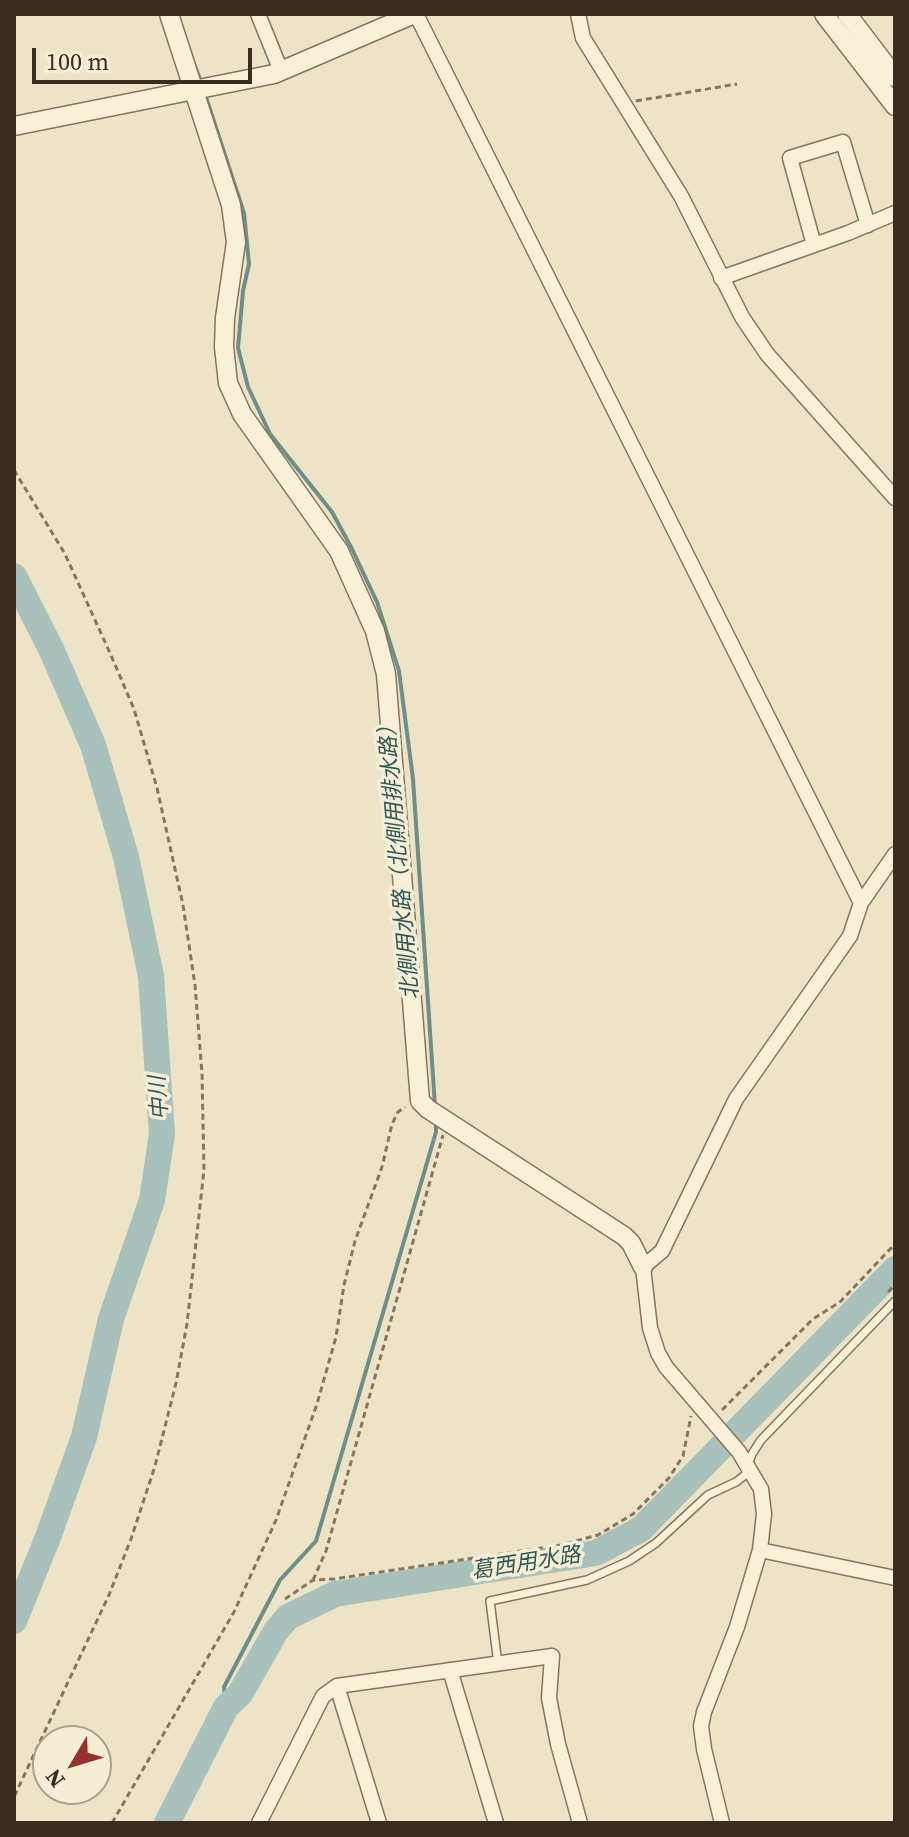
<!DOCTYPE html>
<html>
<head>
<meta charset="utf-8">
<style>
	body { margin:0 }
	#map { position:relative; width:909px; height:1837px; overflow:hidden; background:#ede3c6; font-family:"Source Serif 4",serif }
	canvas { display:block }
	.frame { position:absolute; inset:0; border:16px solid #392d20; pointer-events:none }
	.north { position:absolute; left:32px; top:1725px; width:80px; height:80px; box-sizing:border-box; background:#f5edd6; border:2px solid #aaa08d; border-radius:50%; rotate:232deg; font-size:22px; font-weight:700; line-height:32px; text-align:center; color:#392d20 }
	.north::after { content:''; display:block; margin:auto; width:28px; height:36px; background:#95322e; clip-path:polygon(50% 0,100% 100%,50% 72%,0 100%) }
	.scale { position:absolute; left:32px; top:48px; width:220px; height:36px; box-sizing:border-box; border:4px solid #392d20; border-top:0; padding-left:10px; font-size:24px; line-height:28px; white-space:nowrap; color:#392d20; -webkit-text-stroke:6px #f5edd6; paint-order:stroke }
</style>
</head>
<body>
<div id="map">
<canvas width="909" height="1837"></canvas>
<div class="frame"></div>
<div class="north">N</div>
<div class="scale">100 m</div>
</div>
<script>
const context = document.querySelector('canvas').getContext('2d');
context.lineJoin = 'round';
function toPath(rows) {
  const path = new Path2D();
  for (const r of rows) {
    path.moveTo(r[0], r[1]);
    for (let i = 2; i < r.length; i += 2) path.lineTo(r[i], r[i + 1]);
  }
  return path;
}
function strokePath(path, color, width, dash) {
  context.strokeStyle = color;
  context.lineWidth = width;
  context.lineCap = dash ? 'butt' : 'round';
  context.setLineDash(dash || []);
  context.stroke(path);
}
function write(font, color, halo, rows, align = 'center') {
  context.font = font + ' "Source Serif 4","Noto Sans JP",serif';
  context.lineWidth = 7;
  context.setLineDash([]);
  context.textBaseline = 'middle';
  context.strokeStyle = halo;
  context.fillStyle = color;
  for (const [text, x, y, turn = 0] of rows) {
    context.save();
    context.translate(x, y);
    context.rotate((+turn || 0) * Math.PI / 180);
    context.textAlign = isNaN(turn) ? turn : align;
    if (halo) context.strokeText(text, 0, 0);
    context.fillText(text, 0, 0);
    context.restore();
  }
}
strokePath(toPath([
	[194,64,201,82],
	[205,94,244,213,249,264,243,291,238,348,248,387,270,434,332,512,351,547,377,602,399,671,413,779,435,1106],
	[226,1707,224,1687,280,1580,316,1541,436,1132,436,1123]
]), '#6e8f88', 4);
strokePath(toPath([
	[14,576,52,651,93,745,126,857,151,976,162,1134,152,1200,111,1319,84,1437,48,1537,14,1621],
	[167,1823,226,1707,240,1694,276,1631,288,1617,335,1594,596,1553,641,1529,895,1269]
]), '#a8c1ba', 26);
const service = toPath([
	[498,1664,490,1601,587,1580,629,1561,656,1543,708,1495,736,1482,745,1475,752,1454,761,1440,895,1301]
]);
const minor = toPath([
	[258,14,281,71],
	[416,14,861,903],
	[578,14,583,38,681,196,742,317,767,354,895,498],
	[814,245,790,158,843,142,868,225],
	[721,278,848,233,895,213],
	[760,1550,895,1578],
	[450,1670,496,1823],
	[337,1686,379,1823],
	[259,1823,323,1696,337,1686,552,1656,549,1698,558,1744,580,1823],
	[722,1823,704,1749,701,1726,704,1712,737,1627,760,1550,764,1514,761,1489,739,1452,666,1367,658,1353,650,1328,643,1267,662,1251,736,1099,850,936,861,903,895,854]
]);
const tertiary = toPath([
	[169,14,231,205,236,242,225,318,224,347,228,383,242,414,339,551,375,631,386,674,420,1101,428,1109,624,1236,631,1243,643,1267],
	[824,14,895,106],
	[847,14,895,77],
	[14,126,274,74,414,14]
]);
strokePath(service, '#88755c', 10);
strokePath(minor, '#88755c', 17);
strokePath(tertiary, '#88755c', 21);
strokePath(toPath([
	[636,101,737,84],
	[14,470,65,554,110,653,134,709,157,788,183,905,195,985,202,1073,204,1170,187,1324,176,1383,155,1466,131,1539,109,1595,14,1797],
	[888,1292,895,1285],
	[722,1410,813,1319,840,1302,895,1244],
	[313,1580,326,1551,443,1135],
	[285,1599,313,1580,334,1579,561,1545,598,1535,633,1514,669,1478,683,1456,691,1416],
	[112,1823,234,1612,276,1520,317,1404,336,1337,344,1285,355,1241,382,1167,392,1124,398,1112,405,1107]
]), '#88755c', 3, [6, 4]);
strokePath(service, '#f8f0d9', 7);
strokePath(minor, '#f8f0d9', 14);
strokePath(tertiary, '#f8f0d9', 18);
write('italic 22px', '#305857', '#f5edd6', [
	["北側用水路（北側用排水路）",400,857,-95],
	["中川",160,1098,-94],
	["葛西用水路",526,1564,-9]
]);
</script>
</body>
</html>
